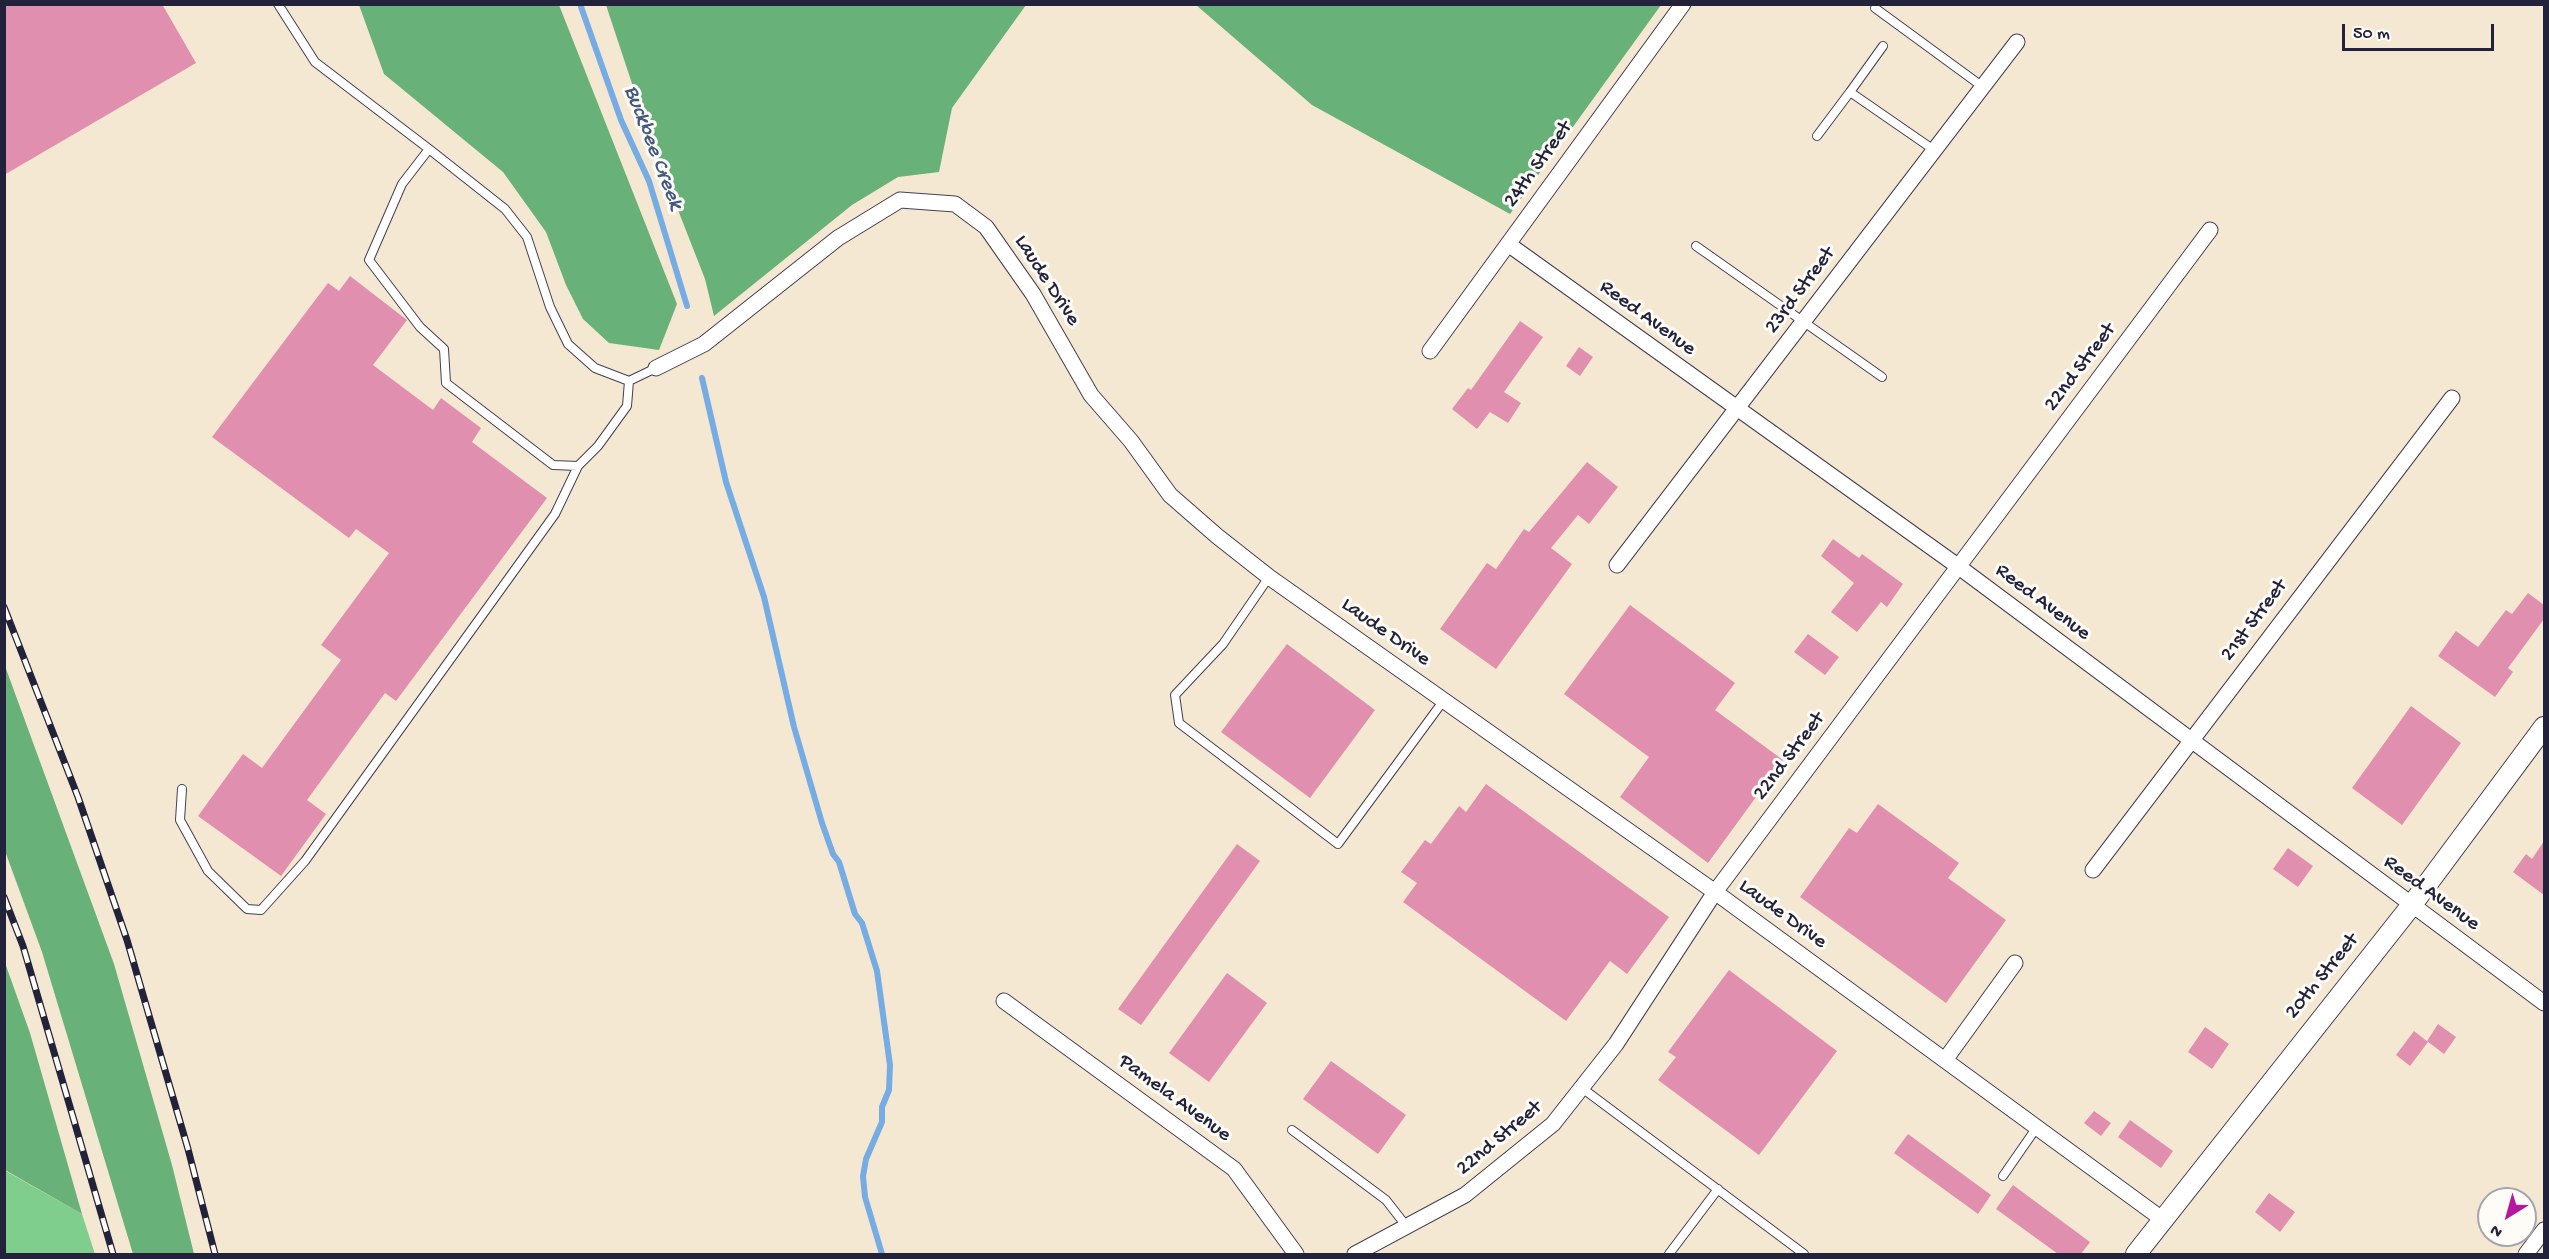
<!DOCTYPE html>
<html>
<head>
<meta charset="utf-8">
<style>
	body { margin:0 }
	#map { position:relative; width:2549px; height:1259px; overflow:hidden; background:#f5e8d2; font-family:"Gochi Hand",sans-serif }
	canvas { display:block }
	.frame { position:absolute; inset:0; border:6px solid #22223b; pointer-events:none }
	.north { position:absolute; left:2477px; top:1187px; width:60px; height:60px; box-sizing:border-box; background:#fdfcf7; border:2px solid #a5a5ac; border-radius:50%; rotate:217deg; font-size:16px; font-weight:700; line-height:24px; text-align:center; color:#22223b }
	.north::after { content:''; display:block; margin:auto; width:21px; height:27px; background:#b5179e; clip-path:polygon(50% 0,100% 100%,50% 72%,0 100%) }
	.scale { position:absolute; left:2342px; top:24px; width:152px; height:27px; box-sizing:border-box; border:3px solid #22223b; border-top:0; padding-left:8px; font-size:18px; line-height:21px; white-space:nowrap; color:#22223b; -webkit-text-stroke:4px #fdfcf7; paint-order:stroke }
</style>
</head>
<body>
<div id="map">
<canvas width="2549" height="1259"></canvas>
<div class="frame"></div>
<div class="north">N</div>
<div class="scale">50 m</div>
</div>
<script>
const context = document.querySelector('canvas').getContext('2d');
context.lineJoin = 'round';
function paint(path, color) {
  context.fillStyle = color;
  context.fill(path, 'evenodd');
}
function toPath(rows) {
  const path = new Path2D();
  for (const r of rows) {
    path.moveTo(r[0], r[1]);
    for (let i = 2; i < r.length; i += 2) path.lineTo(r[i], r[i + 1]);
  }
  return path;
}
function strokePath(path, color, width, dash) {
  context.strokeStyle = color;
  context.lineWidth = width;
  context.lineCap = dash ? 'butt' : 'round';
  context.setLineDash(dash || []);
  context.stroke(path);
}
function write(font, color, halo, rows, align = 'center') {
  context.font = font + ' "Gochi Hand",sans-serif';
  context.lineWidth = 6;
  context.setLineDash([]);
  context.textBaseline = 'middle';
  context.strokeStyle = halo;
  context.fillStyle = color;
  for (const [text, x, y, turn = 0] of rows) {
    context.save();
    context.translate(x, y);
    context.rotate((+turn || 0) * Math.PI / 180);
    context.textAlign = isNaN(turn) ? turn : align;
    if (halo) context.strokeText(text, 0, 0);
    context.fillText(text, 0, 0);
    context.restore();
  }
}
paint(toPath([
	[4,1170,82,1214,95,1254,5,1254]
]), '#80ce8d');
paint(toPath([
	[359,5,559,5,677,304,659,350,609,343,583,319,566,285,546,232,503,172,384,74],
	[606,5,606,4,1026,5,952,108,939,172,898,177,852,205,714,316,705,279,651,141],
	[1196,5,1661,5,1510,214,1312,105],
	[5,666,114,964,172,1165,194,1254,133,1254,42,952,5,851],
	[4,960,30,1033,82,1214,5,1170]
]), '#68b178');
strokePath(toPath([
	[580,4,621,120,649,181,687,306],
	[702,378,726,482,764,597,794,727,822,823,833,854,839,862,855,914,862,923,877,971,890,1065,889,1090,882,1107,882,1122,866,1159,863,1176,865,1197,882,1254]
]), '#75ace4', 6);
paint(toPath([
	[4,4,162,4,196,63,4,175],
	[350,276,407,320,373,365,433,410,441,398,481,428,472,442,547,498,396,701,385,693,307,800,326,814,281,876,198,816,243,754,262,768,341,660,321,645,389,553,356,529,349,538,212,437,328,283,339,291],
	[1520,321,1543,337,1504,392,1521,403,1508,423,1490,412,1477,429,1452,409,1468,388,1471,390],
	[1579,347,1593,357,1580,376,1566,366],
	[1587,462,1618,487,1589,524,1578,515,1551,548,1572,564,1496,669,1440,629,1487,563,1496,569,1524,529,1529,532],
	[1833,539,1859,558,1862,554,1903,584,1887,607,1881,602,1857,632,1831,612,1854,583,1821,556],
	[2528,593,2544,605,2544,619,2508,668,2513,672,2495,697,2438,656,2456,631,2478,647,2506,610,2512,614],
	[1630,605,1735,683,1715,710,1783,760,1708,863,1620,797,1649,757,1564,694],
	[1808,634,1839,657,1825,675,1794,652],
	[1287,644,1375,710,1310,798,1221,732],
	[2411,706,2461,743,2402,825,2352,788],
	[1486,784,1669,917,1627,974,1610,961,1566,1021,1403,902,1417,883,1401,872,1425,840,1431,844,1459,806,1466,812],
	[1878,804,1959,863,1948,878,2006,920,1946,1003,1800,897,1849,828,1857,833],
	[2544,841,2544,895,2513,872,2526,854,2532,859],
	[1237,844,1260,861,1141,1025,1118,1009],
	[2288,848,2313,866,2298,887,2273,869],
	[1729,970,1837,1051,1759,1155,1658,1080,1676,1057,1668,1052],
	[1227,973,1267,1003,1209,1082,1169,1053],
	[2438,1024,2456,1037,2444,1054,2427,1041],
	[2205,1027,2229,1044,2212,1069,2188,1052],
	[2414,1031,2428,1042,2410,1066,2396,1055],
	[1331,1061,1406,1115,1378,1154,1303,1099],
	[2094,1111,2111,1123,2101,1136,2084,1123],
	[2130,1120,2173,1151,2161,1168,2118,1137],
	[1908,1134,1991,1195,1978,1214,1894,1153],
	[2013,1185,2090,1242,2081,1254,2058,1254,1996,1209],
	[2269,1193,2295,1212,2280,1232,2255,1212]
]), '#e18fae');
const service = toPath([
	[278,4,315,62,429,149],
	[1875,8,1983,87],
	[1850,92,1883,46],
	[1817,136,1850,92,1934,150],
	[1696,246,1882,377],
	[629,381,627,406,598,446,578,466,553,465,446,383,444,349,420,327,369,260,402,184,429,149,505,209,527,237,550,307,568,344,595,368,629,381,656,368],
	[1269,577,1223,644,1175,695,1179,723,1338,844,1444,700],
	[182,789,180,820,208,871,247,909,261,910,305,861,555,514,578,466],
	[1582,1088,1804,1254],
	[1292,1130,1386,1200,1407,1227],
	[2003,1176,2037,1127],
	[1669,1254,1718,1189]
]);
const minor = toPath([
	[1508,244,1959,567,2544,1003],
	[1430,351,1683,4],
	[656,368,704,344,838,238,900,200,955,204,986,227,1033,294,1091,395,1131,441,1170,495,1217,536,1269,577,1715,892,2162,1219],
	[1617,565,2017,42],
	[2093,870,2452,398],
	[1004,1001,1234,1169,1296,1254],
	[1945,1060,2015,963],
	[1355,1254,1465,1195,1553,1124,1616,1044,1715,892,2210,230],
	[2526,1254,2544,1230]
]);
const tertiary = toPath([
	[2136,1254,2411,906,2544,727]
]);
strokePath(service, '#424052', 10);
strokePath(minor, '#424052', 17);
strokePath(tertiary, '#424052', 22);
strokePath(service, '#fff', 8);
strokePath(minor, '#fff', 15);
strokePath(tertiary, '#fff', 20);
const rail = toPath([
	[4,607,78,797,127,940,188,1149,215,1254],
	[4,897,23,946,113,1254]
]);
strokePath(rail, '#22223b', 7);
strokePath(rail, '#fdfcf7', 4.5, [14]);
write('21px', '#22223b', '#fdfcf7', [
	["24th Street",1539,165,-54],
	["Laude Drive",1046,281,57],
	["23rd Street",1801,291,-53],
	["Reed Avenue",1647,319,36],
	["22nd Street",2081,368,-53],
	["Reed Avenue",2042,603,37],
	["21st Street",2255,621,-53],
	["Laude Drive",1385,633,35],
	["22nd Street",1790,757,-53],
	["Reed Avenue",2431,894,36],
	["Laude Drive",1782,915,36],
	["20th Street",2323,977,-51],
	["Pamela Avenue",1174,1099,36],
	["22nd Street",1500,1139,-40]
]);
write('italic 22px', '#43597f', '#fdfcf7', [
	["Buckbee Creek",652,148,69]
]);
</script>
</body>
</html>
